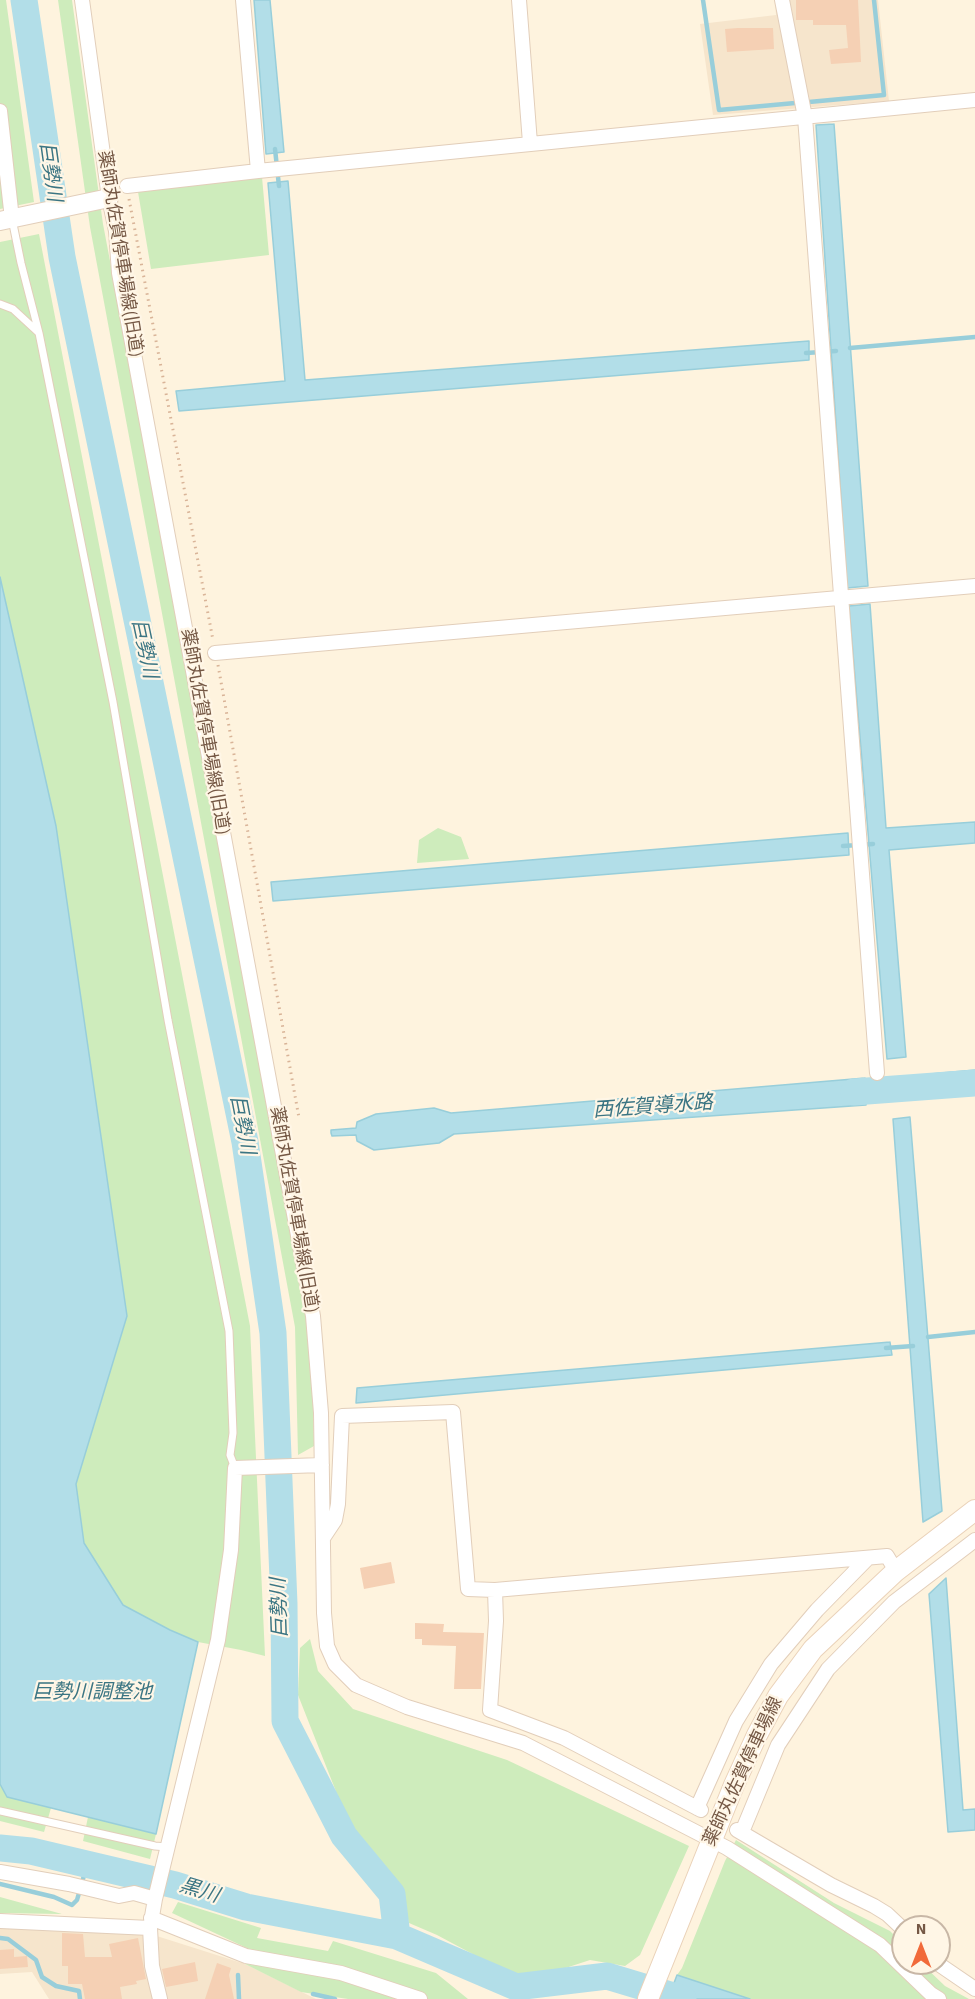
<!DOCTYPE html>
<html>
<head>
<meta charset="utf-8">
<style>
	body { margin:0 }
	#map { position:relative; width:975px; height:1999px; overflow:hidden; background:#fef3de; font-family:"Source Sans 3",sans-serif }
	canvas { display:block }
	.north { position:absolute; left:891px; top:1915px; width:60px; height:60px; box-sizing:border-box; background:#fff6e6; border:2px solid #c8b7a6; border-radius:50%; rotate:0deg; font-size:16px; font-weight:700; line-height:24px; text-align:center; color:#755845 }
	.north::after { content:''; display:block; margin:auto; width:21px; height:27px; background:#f16a3a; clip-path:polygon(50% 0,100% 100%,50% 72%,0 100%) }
</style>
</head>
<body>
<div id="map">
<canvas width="975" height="1999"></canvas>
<div class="north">N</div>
</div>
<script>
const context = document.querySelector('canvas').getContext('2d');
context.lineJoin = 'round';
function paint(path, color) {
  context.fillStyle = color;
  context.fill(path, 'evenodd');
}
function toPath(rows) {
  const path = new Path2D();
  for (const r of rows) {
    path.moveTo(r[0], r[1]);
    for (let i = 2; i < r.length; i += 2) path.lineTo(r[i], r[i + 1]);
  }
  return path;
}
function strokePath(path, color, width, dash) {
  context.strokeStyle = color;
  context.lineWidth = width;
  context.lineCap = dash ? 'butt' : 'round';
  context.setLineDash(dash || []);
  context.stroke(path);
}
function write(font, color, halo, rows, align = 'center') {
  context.font = font + ' "Source Sans 3","Noto Sans JP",sans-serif';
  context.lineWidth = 4.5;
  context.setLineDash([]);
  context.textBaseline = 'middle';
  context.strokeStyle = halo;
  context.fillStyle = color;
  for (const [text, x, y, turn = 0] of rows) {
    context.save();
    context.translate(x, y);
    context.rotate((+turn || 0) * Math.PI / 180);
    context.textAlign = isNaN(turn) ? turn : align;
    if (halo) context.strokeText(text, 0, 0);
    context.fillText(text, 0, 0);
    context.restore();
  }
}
paint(toPath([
	[775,0,878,0,889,101,713,115,700,24,776,15],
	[0,1918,141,1931,245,1964,316,1999,49,1999,32,1972,0,1974]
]), '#f6e5cc');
paint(toPath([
	[0,0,6,0,34,202,0,209],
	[58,0,72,0,103,224,296,1242,312,1353,314,1446,298,1455,295,1327,90,227],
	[262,177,269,255,151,269,138,192],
	[39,234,250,1326,265,1656,241,1650,198,1642,159,1819,7,1797,51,1808,44,1832,0,1821,0,242],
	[438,828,461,837,469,859,417,863,419,840],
	[310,1639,318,1671,353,1709,507,1760,689,1846,640,1955,625,1966,590,1960,538,1977,508,1973,437,1935,409,1923,398,1881,352,1832,298,1695,300,1648],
	[88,1817,156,1834,150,1859,83,1841],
	[736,1840,834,1903,890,1931,903,1944,903,1963,921,1963,945,1986,969,1999,750,1999,677,1975,682,1968,725,1861],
	[0,1897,62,1914,0,1913],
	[178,1902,261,1928,257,1938,328,1951,333,1941,436,1973,468,1999,348,1999,301,1992,245,1964,249,1949,172,1913]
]), '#ceecbc');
const water = toPath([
	[254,0,270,0,284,152,266,154,254,0],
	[834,124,868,586,847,588,816,125,834,124],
	[288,181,305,380,809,341,809,360,179,411,176,391,285,381,268,183,288,181],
	[0,577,56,826,127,1316,76,1484,84,1543,123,1605,170,1630,198,1642,156,1834,7,1797,0,1784,0,577],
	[870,604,886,828,975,822,975,843,889,850,906,1057,887,1059,849,606,870,604],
	[848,833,849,855,273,901,271,882,848,833],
	[975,1070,975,1094,932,1098,931,1090,908,1091,907,1083,931,1081,930,1074,975,1070],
	[865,1078,866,1087,890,1085,891,1094,866,1097,866,1105,454,1134,439,1143,374,1150,357,1141,356,1135,332,1136,331,1133,331,1130,356,1128,357,1122,376,1114,434,1108,451,1113,865,1078],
	[910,1117,942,1511,923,1522,893,1119,910,1117],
	[890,1342,892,1355,356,1403,357,1388,890,1342],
	[946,1578,963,1810,975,1809,975,1830,948,1832,929,1594,946,1578],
	[677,1975,750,1999,668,1999,677,1975]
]);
paint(water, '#b2dee8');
strokePath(water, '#98ceda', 1.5);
strokePath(toPath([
	[703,0,719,110,795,103],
	[809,102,884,95,874,0],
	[275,149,279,186],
	[850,348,975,337],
	[806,353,836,351],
	[843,846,873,844],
	[928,1337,975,1332],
	[886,1348,913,1346],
	[0,1884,54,1897,72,1905,77,1900,87,1865],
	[0,1938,8,1939,36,1960,42,1977,56,1986,79,1991,80,1999],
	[238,1975,239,1999],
	[313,1994,335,1999]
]), '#98ceda', 4.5);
strokePath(toPath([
	[24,0,62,257,245,1142,273,1333,284,1604,285,1721,344,1836,392,1894,397,1936],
	[854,1092,975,1083],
	[0,1848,31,1851,175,1885,246,1907,397,1936,516,1987,607,1976,683,1999]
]), '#b2dee8', 27);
paint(toPath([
	[796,0,858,0,861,62,831,64,829,50,848,48,846,25,813,25,813,20,796,20],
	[738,28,773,28,774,49,727,52,725,29],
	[391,1562,395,1583,364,1589,360,1568],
	[415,1623,444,1624,443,1632,484,1633,481,1689,454,1689,456,1646,422,1645,422,1639,415,1639],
	[62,1933,83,1934,85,1957,112,1957,109,1944,138,1938,146,1979,136,1981,137,1984,120,1987,122,1999,85,1999,82,1984,68,1984,68,1966,62,1966],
	[14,1949,14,1957,27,1956,28,1967,0,1969,0,1950],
	[195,1962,198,1981,166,1987,162,1969],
	[217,1963,231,1968,229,1975,234,1999,205,1999]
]), '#f5d0b4');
const service = toPath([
	[12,219,21,263,39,333],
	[0,304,13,309,39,333,113,702,168,1020,229,1331,233,1433,230,1455,235,1468],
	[0,1811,155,1846,167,1847]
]);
const minor = toPath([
	[82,0,109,198,116,231,119,273,313,1316,321,1413,324,1613,327,1646,335,1664,356,1685,407,1707,523,1743,727,1848,880,1945,931,1994,939,1999],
	[243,0,258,171],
	[519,0,530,143],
	[782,0,805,117,877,1073],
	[0,111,12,219],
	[127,186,258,171,975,100],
	[215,653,975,586],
	[323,1538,335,1520,338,1504,342,1416,453,1412,468,1589,495,1590,887,1556,896,1571],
	[495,1590,496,1621,490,1710,564,1738,701,1810],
	[697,1808,736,1721,771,1664,817,1610,868,1558],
	[737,1830,831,1885,874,1906,887,1914,903,1929],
	[742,1832,778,1745,828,1669,894,1602,975,1540],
	[0,1872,69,1884,119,1896,134,1893,155,1899],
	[151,1918,246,1956,341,1973,420,1999],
	[0,1921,150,1928],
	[937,1963,975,1989],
	[160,1999,152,1966,150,1928,155,1899,218,1640,231,1550,235,1468,322,1465]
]);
const tertiary = toPath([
	[0,221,109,198]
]);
const secondary = toPath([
	[648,1999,734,1785,757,1735,778,1696,813,1649,896,1571,975,1510]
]);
strokePath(service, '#e2ceba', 9);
strokePath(minor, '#e2ceba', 16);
strokePath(tertiary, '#e2ceba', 20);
strokePath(secondary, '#ead2b9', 22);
strokePath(toPath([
	[129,199,213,640],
	[218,665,299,1118]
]), '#d9b498', 3, [1.5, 4.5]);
strokePath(service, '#fff', 7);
strokePath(minor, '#fff', 14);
strokePath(tertiary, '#fff', 18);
strokePath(secondary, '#fff', 20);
write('18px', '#755845', '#fff6e6', [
	["薬師丸佐賀停車場線(旧道)",119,254,81],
	["薬師丸佐賀停車場線(旧道)",204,732,80],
	["薬師丸佐賀停車場線(旧道)",293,1210,80],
	["薬師丸佐賀停車場線",744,1772,-65]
]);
write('italic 20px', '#3b7583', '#fff6e6', [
	["巨勢川",49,172,82],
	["巨勢川",143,649,78],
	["西佐賀導水路",653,1108,-4],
	["巨勢川",241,1125,79],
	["巨勢川",281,1608,-92],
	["巨勢川調整池",92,1694],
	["黒川",199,1892,17]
]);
</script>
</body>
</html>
